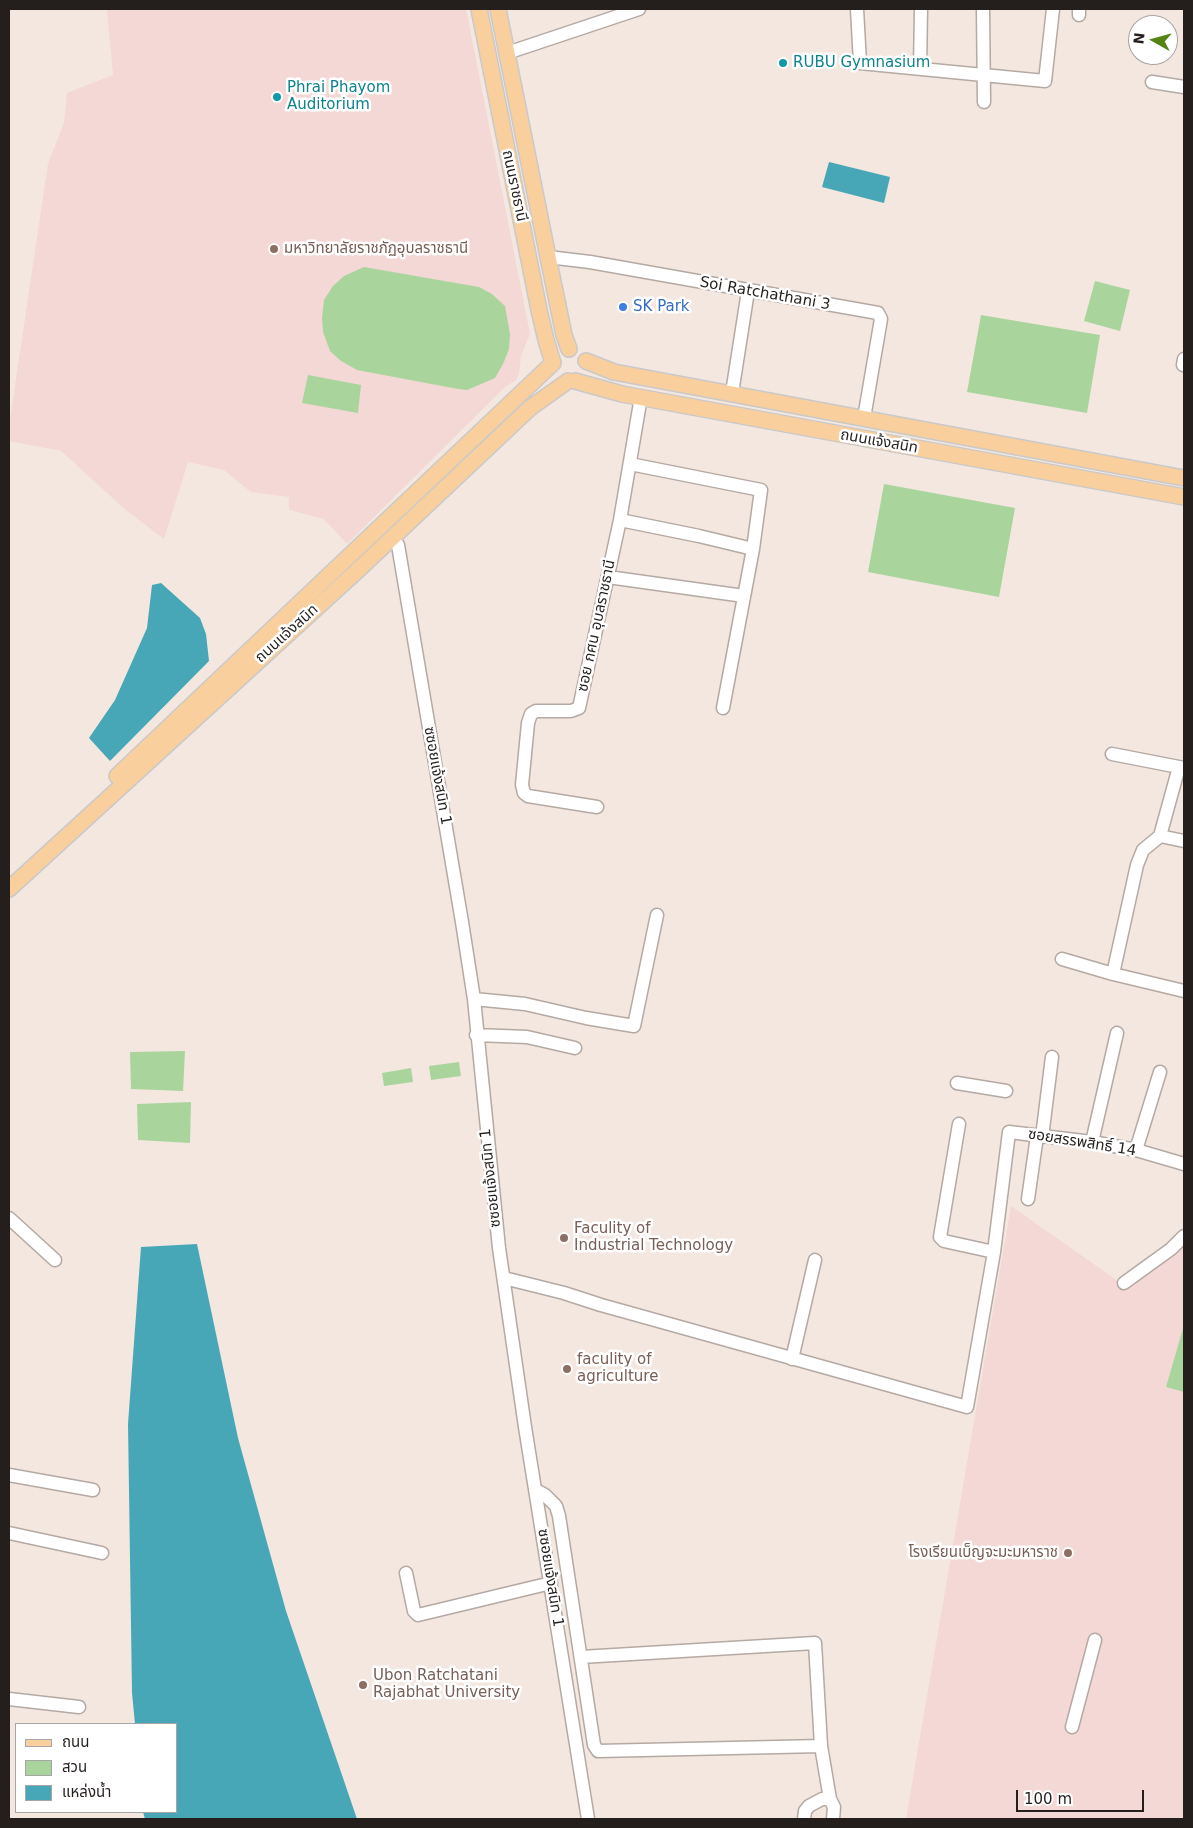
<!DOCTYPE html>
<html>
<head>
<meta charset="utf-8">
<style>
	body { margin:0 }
	#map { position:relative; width:1193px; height:1828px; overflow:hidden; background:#f3e7e0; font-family:"DejaVu Sans","Noto Sans Thai",sans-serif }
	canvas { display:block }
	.frame { position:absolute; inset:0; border:10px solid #241f1d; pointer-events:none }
	.legend { position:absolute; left:15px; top:1723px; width:162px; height:90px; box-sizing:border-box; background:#fff; border:1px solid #a7a5a5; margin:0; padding:6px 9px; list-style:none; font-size:15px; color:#241f1d }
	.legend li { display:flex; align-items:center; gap:10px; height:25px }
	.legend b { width:25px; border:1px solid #a7a5a5 }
	.north { position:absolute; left:1128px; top:15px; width:50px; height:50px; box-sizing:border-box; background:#fff; border:1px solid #a7a5a5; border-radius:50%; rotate:277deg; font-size:14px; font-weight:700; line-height:20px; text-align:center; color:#241f1d }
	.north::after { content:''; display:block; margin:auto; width:18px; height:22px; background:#568414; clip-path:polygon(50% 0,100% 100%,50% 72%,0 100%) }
	.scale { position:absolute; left:1016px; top:1790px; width:128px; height:22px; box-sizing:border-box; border:2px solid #241f1d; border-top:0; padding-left:6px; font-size:15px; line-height:18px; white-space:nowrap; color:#241f1d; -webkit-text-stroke:4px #fff; paint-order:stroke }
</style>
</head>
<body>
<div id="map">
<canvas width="1193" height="1828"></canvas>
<div class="frame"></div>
<ul class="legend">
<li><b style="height:6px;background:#f9d09d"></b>ถนน</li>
<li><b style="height:14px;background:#a9d59d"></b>สวน</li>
<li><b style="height:14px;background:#47a7b7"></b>แหล่งน้ำ</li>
</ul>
<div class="north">N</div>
<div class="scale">100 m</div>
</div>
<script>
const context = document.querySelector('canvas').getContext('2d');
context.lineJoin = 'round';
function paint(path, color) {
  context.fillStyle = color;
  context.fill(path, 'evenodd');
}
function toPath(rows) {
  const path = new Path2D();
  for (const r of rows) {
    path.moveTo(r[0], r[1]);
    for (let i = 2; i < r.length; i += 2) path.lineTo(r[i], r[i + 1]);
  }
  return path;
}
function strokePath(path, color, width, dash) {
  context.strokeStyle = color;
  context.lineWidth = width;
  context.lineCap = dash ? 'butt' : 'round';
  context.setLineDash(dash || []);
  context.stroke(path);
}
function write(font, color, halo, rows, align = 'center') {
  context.font = font + ' "DejaVu Sans","Noto Sans Thai",sans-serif';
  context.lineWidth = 5;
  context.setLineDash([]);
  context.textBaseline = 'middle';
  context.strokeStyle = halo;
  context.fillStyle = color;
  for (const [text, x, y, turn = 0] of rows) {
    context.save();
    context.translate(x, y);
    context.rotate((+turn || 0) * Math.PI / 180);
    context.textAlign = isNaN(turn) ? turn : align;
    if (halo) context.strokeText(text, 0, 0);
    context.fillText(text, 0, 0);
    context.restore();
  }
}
paint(toPath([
	[107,9,466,9,530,334,521,356,519,373,516,380,505,387,347,544,324,519,289,510,289,497,251,492,224,470,188,462,164,539,127,511,61,451,9,441,9,426,48,164,64,123,67,93,113,75],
	[1011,1206,1125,1286,1147,1273,1183,1247,1184,1248,1184,1819,906,1819]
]), '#f3d8d6');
paint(toPath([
	[364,267,479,287,492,294,505,306,510,334,509,349,503,364,495,378,467,390,458,389,357,370,341,361,330,351,323,332,322,318,324,300,333,286,344,276],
	[1095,281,1130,290,1120,331,1084,321],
	[981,315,1100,335,1087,413,967,392],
	[308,375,361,385,358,413,302,403],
	[884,484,1015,508,999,597,868,572],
	[185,1051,183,1091,131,1089,130,1052],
	[459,1062,461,1076,431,1080,429,1066],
	[411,1068,413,1082,384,1086,382,1073],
	[191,1102,190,1143,138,1140,137,1104],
	[1184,1325,1184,1392,1166,1387]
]), '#a9d59d');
paint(toPath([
	[829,162,890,177,884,203,822,187],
	[161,583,200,618,206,634,209,661,110,761,89,738,115,700,147,628,152,585],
	[197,1244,238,1438,286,1611,357,1819,145,1819,143,1812,176,1812,176,1724,135,1724,132,1693,128,1424,141,1247]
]), '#47a7b7');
const minor = toPath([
	[857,9,860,63,1045,81,1053,9],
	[983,9,984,102],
	[1079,15,1079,9],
	[507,53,639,9],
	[920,69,921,9],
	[1152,82,1184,87],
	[548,257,590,262,878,313,881,319,864,418],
	[1183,365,1184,359],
	[732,393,748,291],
	[630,464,761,490,753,549,723,708],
	[620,520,699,536,753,549],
	[392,538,398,545,462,922,474,999,499,1248,525,1427,588,1819],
	[608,577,744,596],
	[1112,754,1184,768],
	[597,807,528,796,524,793,522,785,528,723,531,714,536,711,571,711,579,708,620,520,641,397],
	[1160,836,1184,841],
	[1062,959,1113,974,1184,991],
	[1113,974,1137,865,1143,850,1160,836,1179,767],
	[474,999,525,1004,586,1018,634,1026,657,915],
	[476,1035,527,1037,575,1048],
	[957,1083,1006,1091],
	[959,1124,940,1237,944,1241,994,1252],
	[1042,1137,1052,1057],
	[1092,1142,1117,1033],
	[1136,1150,1160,1072],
	[1028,1199,1037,1136],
	[9,1218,55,1260],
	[504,1278,564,1293,601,1305,967,1407,994,1252,1009,1132,1092,1142,1136,1150,1184,1164],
	[1124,1283,1171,1249,1184,1236],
	[792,1359,815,1260],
	[9,1475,93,1490],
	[536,1490,545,1495,556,1506,559,1516,594,1745,598,1751,821,1746],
	[9,1533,102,1553],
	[406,1573,414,1611,418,1615,551,1583],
	[581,1657,815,1643,821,1746,830,1799,822,1799,809,1806,805,1811,804,1819],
	[9,1699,79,1707],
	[1072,1727,1095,1640],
	[830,1799,834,1807,833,1819]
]);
const major = toPath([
	[479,9,539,310,546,340,553,363],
	[498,9,548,257,564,335,569,349],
	[586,361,614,372,1184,478],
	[575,381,622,394,1184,497],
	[117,776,553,363],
	[9,889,358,570,530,408,568,381]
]);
strokePath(minor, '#b5a9a3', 15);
strokePath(major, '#cac9c9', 18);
strokePath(minor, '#fff', 12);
strokePath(major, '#f9d09d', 15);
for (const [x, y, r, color] of [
	[783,63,5,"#0f9aa8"],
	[277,97,5,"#0f9aa8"],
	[274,249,5,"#8d6e63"],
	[623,307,5,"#3f7fe0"],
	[564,1238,5,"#8d6e63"],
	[567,1369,5,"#8d6e63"],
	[1068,1553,5,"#8d6e63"],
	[363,1685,5,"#8d6e63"]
]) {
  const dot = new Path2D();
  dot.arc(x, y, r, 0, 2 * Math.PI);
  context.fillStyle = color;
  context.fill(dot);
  strokePath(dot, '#fff', 2);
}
write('15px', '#0d838f', '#fff', [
	["RUBU Gymnasium",793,63],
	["Phrai Phayom",287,88],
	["Auditorium",287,105]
], 'left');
write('15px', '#241f1d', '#fff', [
	["ถนนราชธานี",514,186,78],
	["Soi Ratchathani 3",765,294,10],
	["ถนนแจ้งสนิท",879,442,10],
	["ซอย กศน อุบลราชธานี",597,626,-78],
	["ถนนแจ้งสนิท",287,634,-42],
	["ซซอยแจ้งสนิท 1",437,776,80],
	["ซอยสรรพสิทธิ์ 14",1082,1143,9],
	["ซซอยแจ้งสนิท 1",491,1178,-96],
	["ซซอยแจ้งสนิท 1",550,1578,81]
]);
write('15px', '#785e54', '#fff', [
	["มหาวิทยาลัยราชภัฏอุบลราชธานี",284,249],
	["Faculity of",574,1229],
	["Industrial Technology",574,1246],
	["faculity of",577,1360],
	["agriculture",577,1377],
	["โรงเรียนเบ็ญจะมะมหาราช",1058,1553,"right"],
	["Ubon Ratchatani",373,1676],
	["Rajabhat University",373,1693]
], 'left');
write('15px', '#366cbe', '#fff', [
	["SK Park",633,307]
], 'left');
</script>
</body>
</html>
